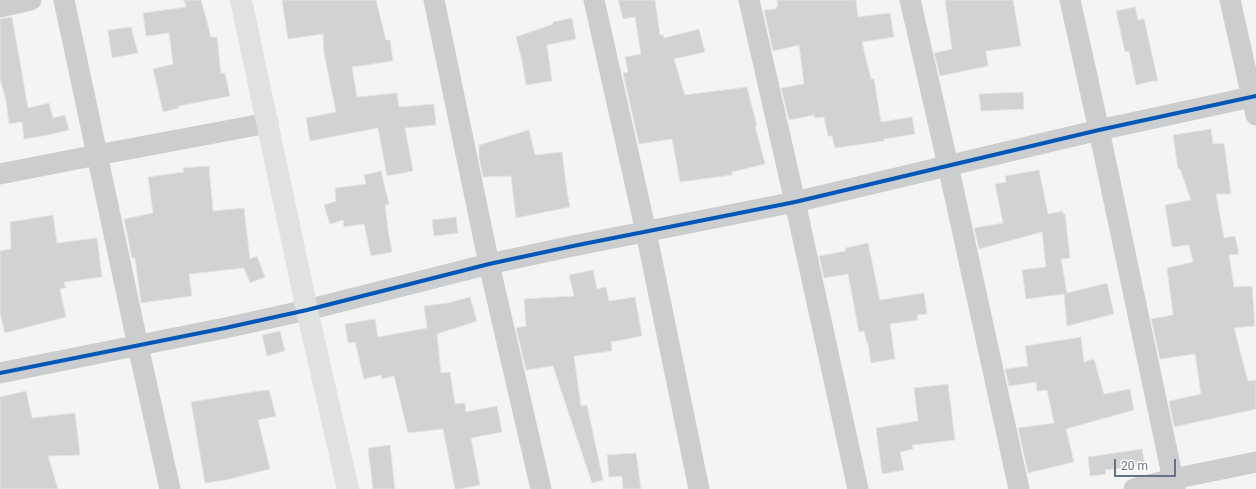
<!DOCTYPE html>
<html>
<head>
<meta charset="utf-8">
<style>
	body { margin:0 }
	#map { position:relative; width:1256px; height:489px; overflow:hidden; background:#f4f5f3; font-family:Roboto,sans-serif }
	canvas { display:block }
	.scale { position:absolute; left:1114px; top:459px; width:62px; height:18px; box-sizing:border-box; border:2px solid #637385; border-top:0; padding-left:5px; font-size:12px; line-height:14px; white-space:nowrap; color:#637385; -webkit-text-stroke:3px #fff; paint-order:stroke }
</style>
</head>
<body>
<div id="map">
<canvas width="1256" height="489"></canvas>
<div class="scale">20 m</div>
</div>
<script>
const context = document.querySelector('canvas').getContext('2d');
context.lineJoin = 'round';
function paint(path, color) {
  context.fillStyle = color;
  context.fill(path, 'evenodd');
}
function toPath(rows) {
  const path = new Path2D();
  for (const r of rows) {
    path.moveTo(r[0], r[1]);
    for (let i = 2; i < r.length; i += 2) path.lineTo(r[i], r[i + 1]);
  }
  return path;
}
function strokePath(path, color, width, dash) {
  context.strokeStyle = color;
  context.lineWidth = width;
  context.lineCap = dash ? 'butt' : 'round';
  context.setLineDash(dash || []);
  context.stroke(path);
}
const building = toPath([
	[184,0,201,0,211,37,217,37,221,74,225,73,230,96,179,106,179,108,163,112,153,69,173,64,169,33,146,36,143,13,186,7,184,0],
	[282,0,376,0,386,40,390,40,393,61,352,67,357,97,397,93,399,107,434,104,436,125,405,128,413,171,387,176,378,128,310,141,306,118,336,112,324,53,323,34,288,39,282,0],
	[618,0,655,0,660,35,663,35,664,38,699,29,705,52,674,59,685,95,747,87,757,126,755,126,765,164,732,172,732,175,680,182,672,139,639,144,623,73,628,72,625,57,641,54,635,17,623,19,618,0],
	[777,0,856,0,858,17,890,13,894,37,862,42,871,79,874,79,881,122,912,117,915,134,884,139,884,141,835,148,832,136,828,136,824,117,815,118,814,115,789,120,781,88,804,84,799,45,773,51,764,10,776,9,776,7,778,6,777,0],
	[945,0,1013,0,1021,46,986,51,988,66,940,76,934,53,952,49,945,0],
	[1135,7,1138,20,1144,19,1158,81,1153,81,1136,85,1129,51,1125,52,1116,11,1135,7],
	[12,17,28,108,49,103,53,118,65,115,69,130,48,135,24,139,22,122,9,124,6,101,0,78,0,19,12,17],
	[572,18,576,39,547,45,552,81,526,85,522,61,516,37,553,24,553,22,572,18],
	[131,27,138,53,112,58,108,30,131,27],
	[1023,92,1024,109,981,111,979,94,1023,92],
	[1211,129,1213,144,1224,143,1231,194,1216,194,1224,238,1235,236,1239,254,1229,255,1234,287,1252,286,1255,326,1234,328,1248,381,1256,380,1256,409,1174,427,1169,401,1201,394,1195,354,1160,359,1151,319,1173,315,1167,268,1193,262,1189,245,1172,247,1165,205,1191,200,1180,169,1178,169,1173,135,1211,129],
	[529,130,535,155,562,152,567,192,570,207,516,218,511,176,483,177,479,158,479,145,529,130],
	[209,166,213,211,244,208,250,259,257,256,265,277,250,283,244,268,189,274,192,296,141,303,135,258,132,258,124,219,153,213,148,177,184,172,183,168,209,166],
	[1039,170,1048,214,1063,211,1063,214,1065,214,1070,258,1061,259,1067,293,1107,283,1114,314,1067,326,1064,294,1026,299,1022,270,1046,267,1042,232,979,249,974,228,1003,223,995,184,1006,182,1005,176,1039,170],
	[381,171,389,204,385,205,388,230,392,252,371,256,364,224,344,227,343,220,330,224,324,205,336,201,335,188,366,184,364,175,381,171],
	[53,215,57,243,97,238,102,277,64,282,66,288,60,289,66,317,5,333,0,314,0,251,11,249,10,222,53,215],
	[456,217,458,233,434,236,432,220,456,217],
	[868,243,880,300,924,293,927,314,917,315,918,320,890,324,895,359,871,363,868,343,867,343,864,331,859,332,848,274,824,278,819,256,846,251,845,248,868,243],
	[593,270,597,289,606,287,609,301,635,297,642,336,611,342,612,351,574,356,581,406,587,405,603,480,592,483,553,366,526,370,516,328,526,326,524,299,574,296,569,275,593,270],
	[470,297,477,321,437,334,441,373,450,372,455,404,465,403,466,412,497,406,502,432,471,438,480,485,460,489,455,489,443,429,408,433,394,376,382,379,381,375,364,379,355,342,348,343,345,324,375,319,378,337,427,328,424,306,448,303,470,297],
	[280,331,285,351,267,356,262,335,280,331],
	[1081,337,1084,362,1094,359,1104,394,1130,389,1134,410,1066,429,1074,462,1028,473,1018,428,1054,423,1047,390,1037,391,1036,382,1009,386,1005,369,1028,366,1025,346,1081,337],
	[948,384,955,440,912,445,913,449,900,452,904,470,882,474,876,428,918,421,914,388,948,384],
	[269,390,276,416,258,420,270,469,226,480,205,483,191,402,258,391,269,390],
	[26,391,32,418,75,413,80,455,48,456,58,489,0,489,0,397,26,391],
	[390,445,395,489,373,489,368,448,390,445],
	[1142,449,1145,465,1105,470,1106,474,1090,476,1088,457,1142,449],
	[636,453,641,489,623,489,622,476,609,477,607,455,636,453]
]);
paint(building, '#d1d2d3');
strokePath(building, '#e4e4e2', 1);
strokePath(toPath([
	[64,0,138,346,170,489],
	[434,0,489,264,541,489],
	[594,0,646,232,699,489],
	[749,0,795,202,858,489],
	[910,0,948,165,1019,489],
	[1070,0,1099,130,1175,489],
	[1230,0,1256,115],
	[0,7,31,0],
	[0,174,97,155,268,123],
	[0,373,225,328,307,310,489,264,573,246,795,202,1099,130,1256,96],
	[1134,489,1173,479,1256,462]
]), '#cccdce', 21);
strokePath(toPath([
	[241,0,307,310,348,489]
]), '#e0e1e1', 22);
strokePath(toPath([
	[0,373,225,328,307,310,489,264,573,246,795,202,1099,130,1256,96]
]), '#0057b8', 4);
</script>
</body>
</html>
